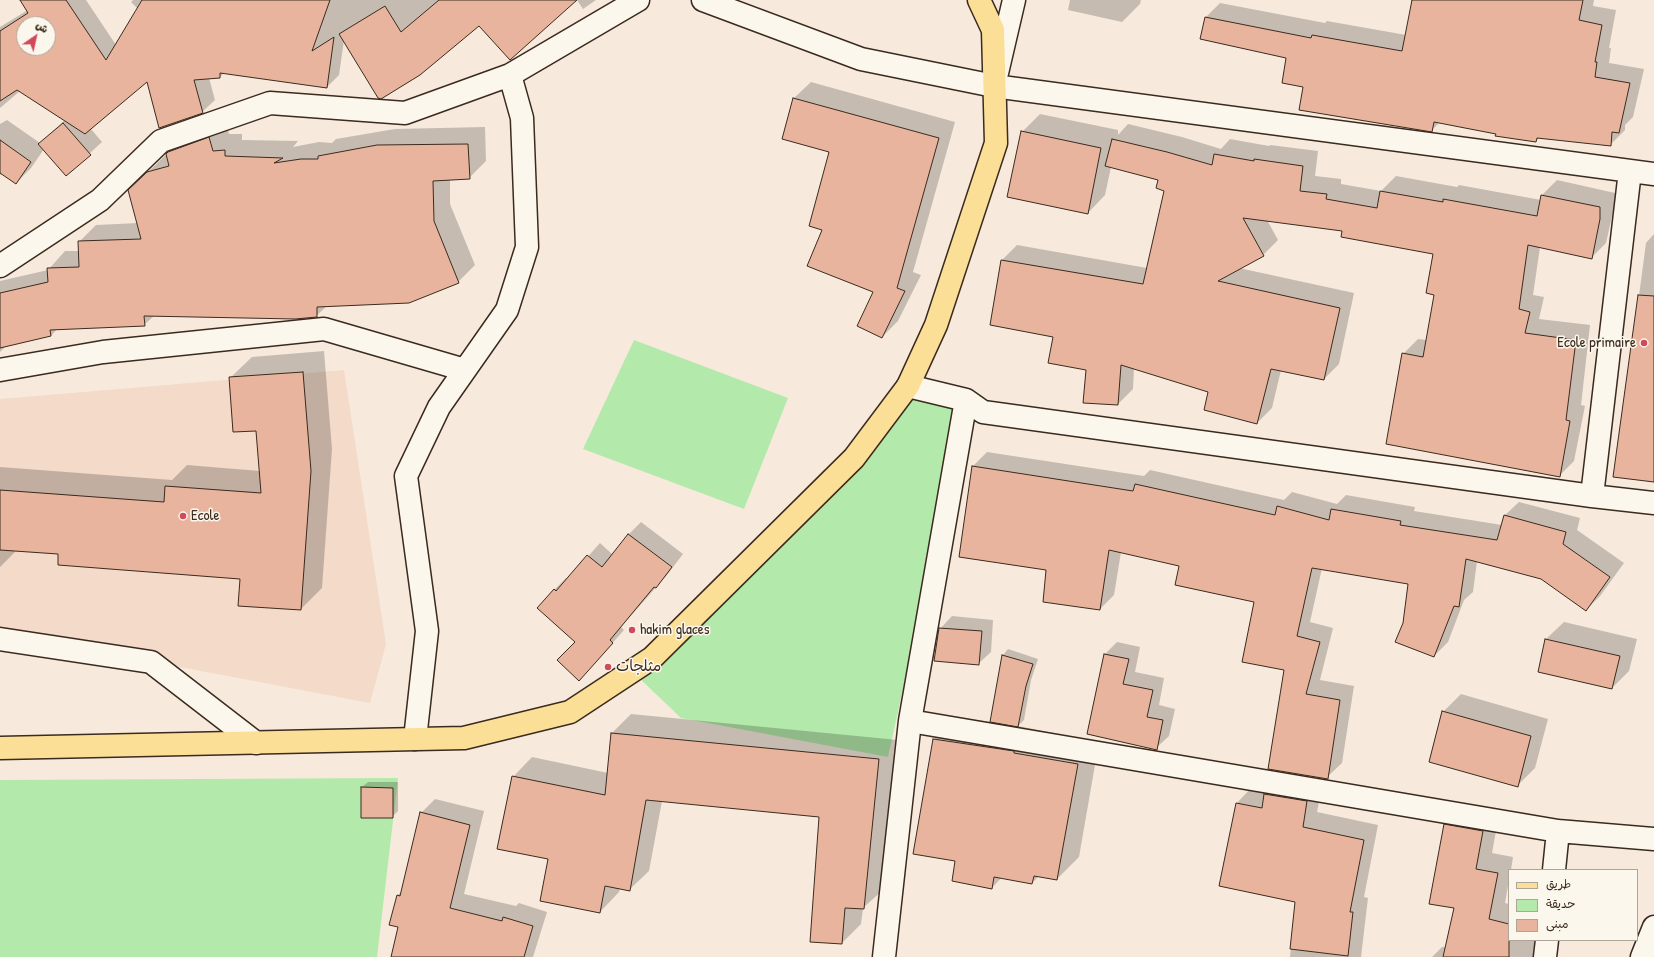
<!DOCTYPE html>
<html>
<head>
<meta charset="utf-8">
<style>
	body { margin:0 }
	#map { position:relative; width:1654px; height:957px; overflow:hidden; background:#f7eadc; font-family:"Patrick Hand","Playpen Sans Arabic",sans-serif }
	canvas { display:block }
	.legend { position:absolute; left:1508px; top:869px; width:130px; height:72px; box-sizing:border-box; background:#fbf7ec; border:1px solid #aea59a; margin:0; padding:5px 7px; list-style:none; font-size:12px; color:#3b2a1e }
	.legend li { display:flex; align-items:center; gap:8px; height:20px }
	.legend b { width:20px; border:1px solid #aea59a }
	.north { position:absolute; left:16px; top:16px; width:40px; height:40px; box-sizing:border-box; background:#fbf7ec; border:1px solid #aea59a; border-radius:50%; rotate:34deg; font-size:11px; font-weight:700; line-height:16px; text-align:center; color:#3b2a1e }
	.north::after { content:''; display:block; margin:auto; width:14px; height:18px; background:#d1495b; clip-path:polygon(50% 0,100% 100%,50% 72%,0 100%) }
</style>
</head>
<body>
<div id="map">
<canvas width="1654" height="957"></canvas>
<ul class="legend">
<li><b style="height:5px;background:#fbdf96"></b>طريق</li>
<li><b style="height:11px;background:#b3e9ab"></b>حديقة</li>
<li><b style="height:11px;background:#e9b49d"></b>مبنى</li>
</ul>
<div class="north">ش</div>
</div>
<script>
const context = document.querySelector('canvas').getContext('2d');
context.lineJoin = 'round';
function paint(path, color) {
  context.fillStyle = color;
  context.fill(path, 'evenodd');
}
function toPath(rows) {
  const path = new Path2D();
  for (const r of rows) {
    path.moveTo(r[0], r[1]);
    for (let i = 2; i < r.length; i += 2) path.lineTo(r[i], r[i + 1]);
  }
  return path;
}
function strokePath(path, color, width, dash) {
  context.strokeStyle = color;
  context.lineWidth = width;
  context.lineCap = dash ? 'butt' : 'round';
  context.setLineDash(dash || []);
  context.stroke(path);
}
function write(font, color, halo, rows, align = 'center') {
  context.font = font + ' "Patrick Hand","Playpen Sans Arabic",sans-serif';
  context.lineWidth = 3;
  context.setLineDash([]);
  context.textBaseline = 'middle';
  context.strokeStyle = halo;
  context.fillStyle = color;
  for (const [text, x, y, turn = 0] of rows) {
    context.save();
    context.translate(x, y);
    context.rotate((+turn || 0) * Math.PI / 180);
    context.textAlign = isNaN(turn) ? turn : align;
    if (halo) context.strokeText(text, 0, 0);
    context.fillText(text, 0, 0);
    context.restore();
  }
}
paint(toPath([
	[344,370,386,644,370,703,0,633,0,399]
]), '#f3dac9');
paint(toPath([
	[634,340,788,398,744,509,583,449],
	[908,386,966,400,888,757,681,718,636,675],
	[398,778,377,957,0,957,0,780]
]), '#b3e9ab');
paint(toPath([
	[21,0,86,0,116,45,138,9,131,2,133,0,575,0,479,25,344,40,339,75,327,87,224,73,220,77,209,78,215,100,202,112,147,80,91,129,102,142,66,175,44,149,31,168,16,183,2,174,0,175,0,124,7,120,40,143,65,120,20,91,0,108,0,27,28,10],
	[24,24,48,24,48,48,24,48],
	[577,0,596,0,583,9],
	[1070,0,1141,0,1140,4,1122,22,1068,10],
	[1413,0,1594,0,1593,6,1616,10,1609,48,1611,48,1609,63,1644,69,1633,117,1625,125,1625,130,1610,145,1540,137,1536,141,1440,122,1431,131,1304,86,1287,57,1201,39,1206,17,1220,3,1325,23,1327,21,1406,35],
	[811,82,955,122,913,272,921,275,898,321,882,337,874,291,824,229,831,152,794,98],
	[1040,114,1118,130,1118,135,1128,124,1182,137,1221,149,1230,139,1269,146,1270,145,1318,151,1315,176,1341,179,1341,184,1381,191,1396,176,1457,187,1459,185,1541,200,1542,195,1557,180,1615,193,1615,203,1606,243,1591,258,1540,247,1533,295,1544,297,1539,319,1590,325,1581,405,1585,406,1574,461,1559,476,1403,354,1418,339,1427,340,1435,294,1434,253,1343,230,1267,220,1278,240,1263,255,1239,268,1354,293,1339,364,1324,379,1281,370,1272,408,1257,423,1209,391,1134,368,1133,389,1118,404,1087,369,1054,336,1002,260,1017,245,1147,268,1165,190,1160,180,1111,167,1105,195,1088,213,1022,132],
	[226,121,229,134,242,134,242,140,298,141,293,147,319,142,332,143,336,139,395,129,485,127,486,161,469,178,450,179,450,204,475,265,458,282,327,306,316,316,155,315,144,325,57,329,51,336,6,346,0,352,0,281,48,270,65,251,79,251,79,242,96,225,138,223,147,173,186,135],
	[1654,234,1654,481,1615,476,1646,243],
	[324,351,332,449,322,588,301,609,241,578,60,553,15,550,15,552,0,567,0,467,172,480,187,465,260,471,257,430,230,378,252,357],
	[987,452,1144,476,1150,470,1284,500,1292,492,1337,504,1346,495,1415,507,1414,511,1502,525,1504,516,1519,502,1580,518,1577,530,1624,563,1600,596,1586,610,1542,578,1477,561,1473,592,1464,600,1448,642,1434,656,1404,623,1410,583,1322,568,1310,622,1333,628,1320,680,1354,686,1342,763,1327,777,1285,669,1255,602,1180,565,1121,552,1114,595,1100,609,1047,570,960,557,973,466],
	[641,522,683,554,667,575,621,627,624,630,591,667,576,642,554,590,566,578,568,579,600,543,613,555,629,534],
	[952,616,993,620,991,652,978,664,940,629],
	[1564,622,1637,639,1629,671,1612,688,1546,639],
	[1117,642,1140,647,1135,672,1164,678,1159,705,1175,709,1169,736,1156,748,1088,733,1105,654],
	[1008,649,1038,659,1031,680,1024,720,1018,726,1099,742,1079,857,1057,879,1039,876,1032,883,1002,877,992,888,956,860,914,853,934,739,957,717,991,722,1003,655],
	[1461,694,1548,719,1535,768,1518,785,1443,712],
	[631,714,898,740,884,889,863,908,861,924,842,943,820,816,662,801,649,871,629,890,620,888,619,892,600,912,549,858,513,777,532,757,608,773,612,733],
	[368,782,398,782,398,811,392,817,362,787],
	[1322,787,1317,812,1378,825,1364,897,1368,898,1361,957,1290,957,1296,901,1237,803,1251,788],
	[435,799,484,811,464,894,516,906,519,903,547,912,533,957,392,957,399,926,398,895,402,891,421,813],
	[1461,808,1499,815,1492,853,1513,857,1511,870,1509,870,1509,880,1505,903,1509,904,1509,940,1545,940,1542,957,1432,957,1442,947,1446,947,1455,907,1445,825]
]), '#0003');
const building = toPath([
	[20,0,66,0,106,60,142,0,330,0,312,51,334,37,327,88,220,73,220,78,194,80,203,113,159,128,147,82,85,134,17,90,0,101,0,31,28,13,20,0],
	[24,24,48,24,48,48,24,48,24,24],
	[439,0,577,0,510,60,479,26,420,75,381,99,378,98,339,34,385,6,401,32,439,0],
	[1412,0,1583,0,1579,20,1602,25,1595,62,1597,62,1595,77,1630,83,1619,133,1612,132,1611,146,1537,138,1536,142,1495,136,1496,134,1434,122,1432,132,1299,110,1303,87,1282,83,1286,58,1200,39,1205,17,1311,38,1312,35,1402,51,1412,0],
	[793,98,939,138,897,288,905,291,882,338,857,326,873,292,807,266,822,230,809,226,829,152,782,139,793,98],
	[63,123,91,155,66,176,38,144,63,123],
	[1021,131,1101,148,1088,214,1007,197,1021,131],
	[209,137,213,151,225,150,225,156,283,158,274,163,301,159,318,159,318,156,377,145,468,144,470,179,433,181,434,221,459,283,409,303,317,307,317,317,295,319,144,316,145,326,50,330,51,336,0,348,0,293,48,282,47,268,79,267,78,241,141,239,128,190,147,172,169,166,166,154,168,152,209,137],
	[1112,139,1167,152,1212,165,1214,154,1254,161,1254,159,1303,166,1300,191,1327,194,1326,199,1377,208,1380,191,1443,202,1443,199,1537,216,1541,195,1600,207,1600,219,1592,259,1528,245,1519,309,1530,312,1525,333,1576,340,1566,420,1570,421,1560,477,1386,444,1402,353,1423,357,1434,295,1426,293,1433,254,1341,237,1342,231,1243,218,1264,256,1218,281,1340,308,1324,380,1271,369,1257,424,1204,410,1208,392,1121,365,1118,405,1083,403,1086,370,1048,363,1053,337,990,325,1001,260,1143,284,1164,191,1156,188,1158,180,1105,166,1112,139],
	[0,140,31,162,16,184,0,173,0,140],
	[1638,295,1654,296,1654,482,1613,477,1638,295],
	[303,372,311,471,301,610,238,606,240,579,58,565,58,554,0,550,0,490,164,502,165,486,261,493,256,431,233,432,229,377,303,372],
	[972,466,1133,491,1135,484,1275,515,1277,506,1329,520,1331,509,1401,521,1400,525,1497,540,1504,515,1566,532,1563,544,1610,577,1586,611,1541,579,1466,559,1459,607,1454,606,1434,657,1395,642,1403,623,1408,584,1312,568,1297,636,1320,642,1306,694,1340,700,1328,779,1268,769,1284,670,1242,662,1254,602,1175,585,1179,566,1109,550,1100,610,1043,602,1046,570,959,557,972,466],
	[628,534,672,567,656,588,654,587,610,640,613,643,579,681,557,660,575,642,537,608,554,589,556,591,587,555,602,567,628,534],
	[939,628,982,631,979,665,934,661,939,628],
	[1545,639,1620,656,1612,689,1538,672,1545,639],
	[1104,654,1129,659,1123,684,1153,690,1147,717,1163,720,1157,750,1087,734,1104,654],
	[1002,655,1033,664,1026,686,1018,727,990,722,1002,655],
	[1442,711,1531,736,1518,787,1429,762,1442,711],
	[611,733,879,759,864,909,845,908,842,944,810,942,819,817,646,800,630,891,605,886,600,913,540,901,548,859,497,849,512,776,605,795,611,733],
	[933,739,1014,751,1014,753,1078,764,1057,880,1034,876,1032,884,994,877,992,889,952,881,955,861,913,854,933,739],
	[361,787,393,788,393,818,361,818,361,787],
	[1264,794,1307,801,1303,827,1364,840,1350,912,1353,912,1348,956,1290,949,1295,902,1219,886,1236,803,1262,808,1264,794],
	[420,812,470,825,450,908,502,921,503,917,533,926,524,957,391,957,398,927,389,925,397,895,400,896,420,812],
	[1444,824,1483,831,1476,869,1498,873,1489,919,1509,924,1509,957,1443,957,1454,908,1429,904,1444,824]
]);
paint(building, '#e9b49d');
strokePath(building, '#3b2a1e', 1);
const street = toPath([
	[703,0,861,59,994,86,1654,174],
	[997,73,1014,0],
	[0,266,100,200,161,141,270,103,405,113,510,75,638,0],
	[0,370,103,352,324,329,465,370],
	[908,386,966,400,983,412,1592,496,1654,503],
	[1592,496,1630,171],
	[910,721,966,400],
	[415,739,427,631,406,476,439,407,507,310,527,247,522,118,510,75],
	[1554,870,1558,831],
	[884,957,910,721,1558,831,1654,839],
	[1545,957,1547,940],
	[1642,957,1654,927]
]);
const secondary = toPath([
	[0,639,151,662,256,743]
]);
const primary = toPath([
	[0,748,464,738,570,712,652,658,854,458,908,386,936,325,996,143,993,30,979,0]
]);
strokePath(street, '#3b2a1e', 25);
strokePath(secondary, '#3b2a1e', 25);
strokePath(primary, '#3b2a1e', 25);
strokePath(street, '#fbf7ec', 22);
strokePath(secondary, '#fbf7ec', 22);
strokePath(primary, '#fbdf96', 22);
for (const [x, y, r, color] of [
	[1644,343,4,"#d1495b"],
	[183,516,4,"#d1495b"],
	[632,630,4,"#d1495b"],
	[608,667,4,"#d1495b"]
]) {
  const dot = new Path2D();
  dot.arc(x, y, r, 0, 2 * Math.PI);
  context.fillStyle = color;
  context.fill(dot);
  strokePath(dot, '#fbf7ec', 1.5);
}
write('15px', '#3b2a1e', '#fbf7ec', [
	["Ecole primaire",1636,343,"right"],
	["Ecole",191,516],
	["hakim glaces",640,630],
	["مثلجات",616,667]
], 'left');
</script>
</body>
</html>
